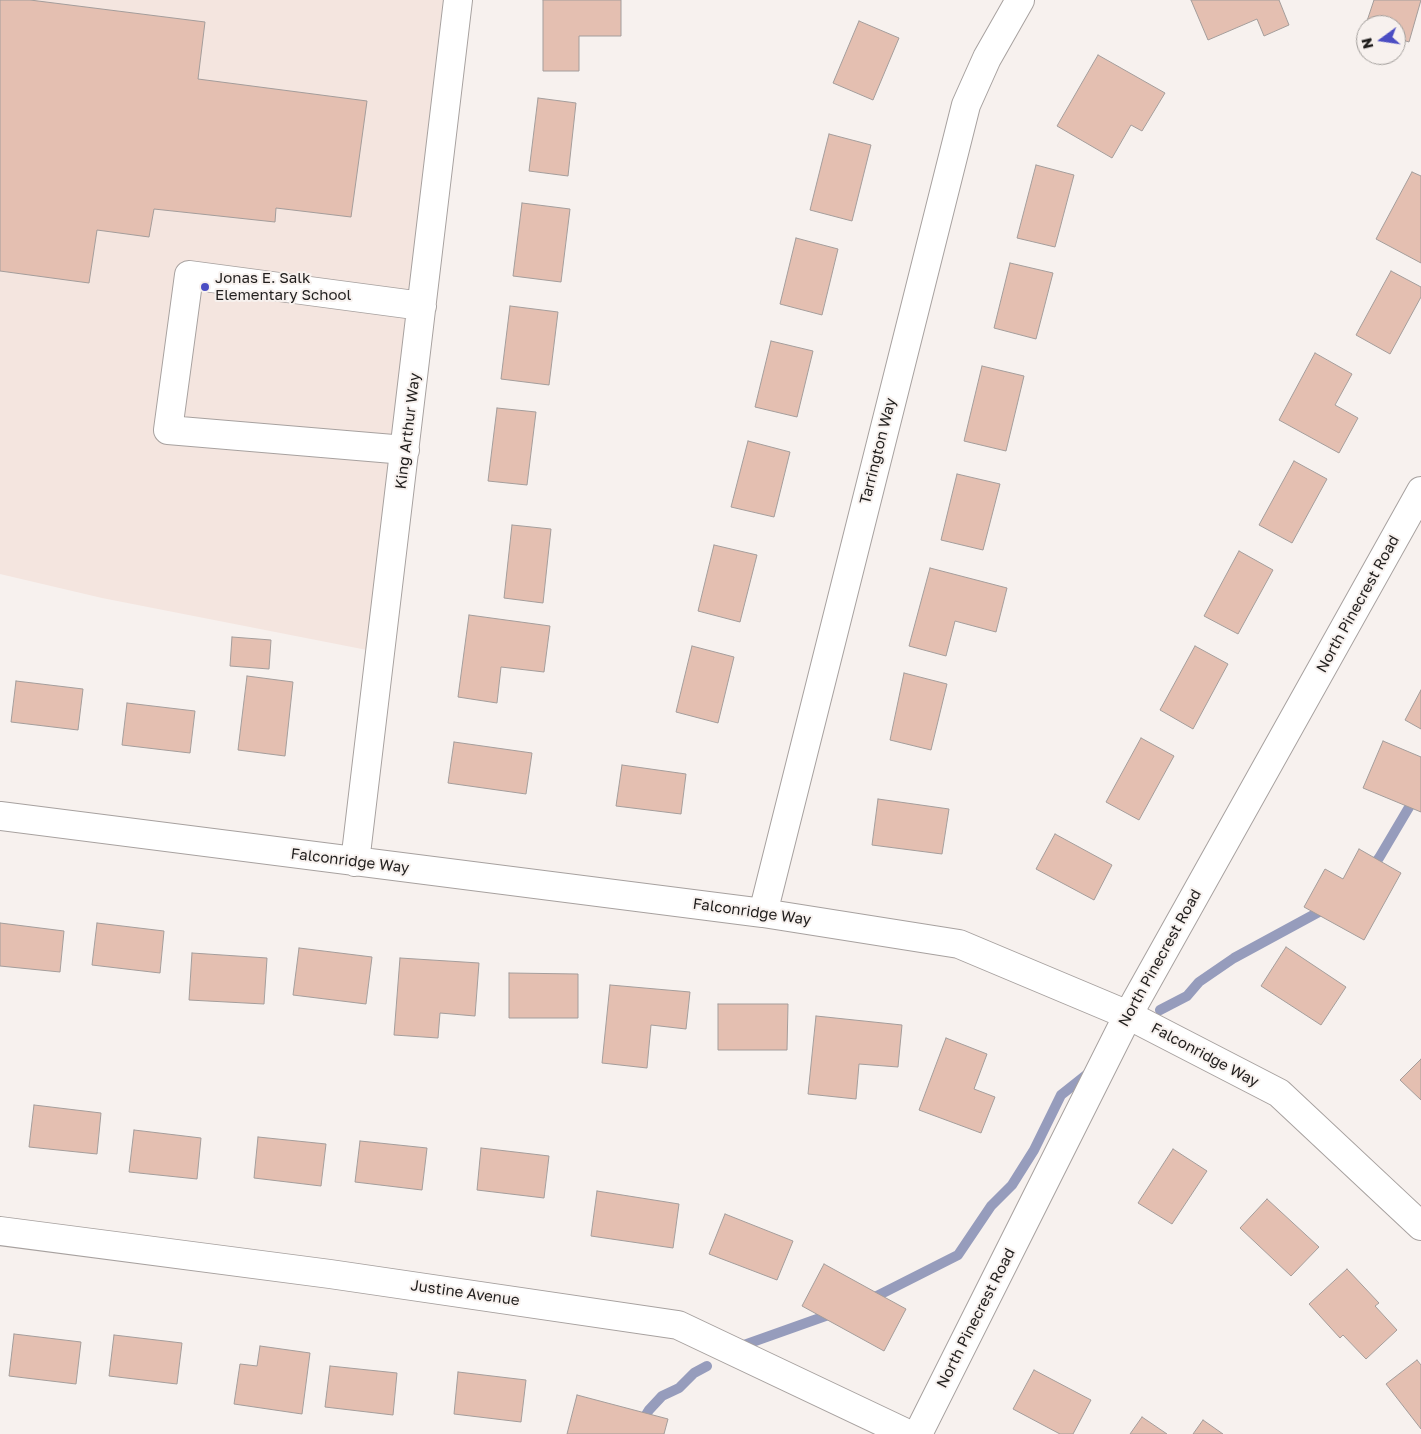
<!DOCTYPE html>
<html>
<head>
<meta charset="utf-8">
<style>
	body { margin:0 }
	#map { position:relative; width:1421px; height:1434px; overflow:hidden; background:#f7f1ee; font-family:"Golos Text",sans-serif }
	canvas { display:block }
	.north { position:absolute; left:1356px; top:15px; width:50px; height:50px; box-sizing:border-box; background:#f7f1ee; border:1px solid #a19d9a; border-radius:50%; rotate:256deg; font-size:14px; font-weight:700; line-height:20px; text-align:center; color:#201e1d }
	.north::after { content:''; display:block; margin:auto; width:18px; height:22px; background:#4b4dc3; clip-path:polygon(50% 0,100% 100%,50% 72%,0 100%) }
</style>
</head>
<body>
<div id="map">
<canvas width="1421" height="1434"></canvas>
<div class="north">N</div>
</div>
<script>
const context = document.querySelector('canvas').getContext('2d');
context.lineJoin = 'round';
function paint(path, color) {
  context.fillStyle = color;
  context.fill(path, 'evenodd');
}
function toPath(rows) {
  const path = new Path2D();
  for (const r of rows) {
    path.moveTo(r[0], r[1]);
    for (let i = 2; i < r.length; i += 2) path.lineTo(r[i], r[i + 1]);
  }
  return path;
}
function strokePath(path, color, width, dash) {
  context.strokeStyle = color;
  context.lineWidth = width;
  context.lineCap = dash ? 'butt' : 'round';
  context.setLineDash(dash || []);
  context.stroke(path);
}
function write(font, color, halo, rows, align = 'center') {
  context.font = font + ' "Golos Text",sans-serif';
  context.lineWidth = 4;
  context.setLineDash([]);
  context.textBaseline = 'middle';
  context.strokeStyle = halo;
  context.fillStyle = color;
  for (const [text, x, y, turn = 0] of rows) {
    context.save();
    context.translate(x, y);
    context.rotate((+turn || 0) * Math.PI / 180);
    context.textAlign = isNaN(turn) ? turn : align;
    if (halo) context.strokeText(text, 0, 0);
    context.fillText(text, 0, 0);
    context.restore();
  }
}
paint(toPath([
	[0,0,443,0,367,650,102,598,0,574]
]), '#f4e5df');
strokePath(toPath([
	[1370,869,1379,858,1421,787],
	[1160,1010,1187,996,1199,982,1234,958,1328,907],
	[869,1300,958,1255,991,1206,1012,1185,1034,1150,1061,1095,1090,1072],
	[744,1345,834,1313],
	[634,1434,649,1410,662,1396,679,1388,694,1373,707,1366]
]), '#969cbc', 10);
const building = toPath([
	[0,0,30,0,205,22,198,79,367,101,351,217,276,208,275,222,154,209,149,237,97,230,89,283,0,271,0,0],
	[543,0,621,0,621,36,579,36,579,71,543,71,543,0],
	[1191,0,1279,0,1289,25,1264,36,1257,19,1208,40,1191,0],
	[1374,0,1421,0,1409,42,1396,38,1396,25,1366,25,1365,27,1374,0],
	[859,21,899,38,873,100,833,83,859,21],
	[1098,55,1165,93,1142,131,1131,125,1112,158,1057,126,1098,55],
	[538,98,576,103,568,176,529,171,538,98],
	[829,134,871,145,852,221,810,210,829,134],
	[1036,165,1074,175,1055,247,1017,238,1036,165],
	[1412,172,1421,176,1421,263,1376,239,1412,172],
	[522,203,570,209,561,282,513,276,522,203],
	[796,238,838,249,822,315,780,304,796,238],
	[1010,263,1053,273,1036,339,994,328,1010,263],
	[1391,271,1421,287,1421,297,1390,354,1356,335,1391,271],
	[510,306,558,312,549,385,501,379,510,306],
	[771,341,813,351,797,417,755,407,771,341],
	[1315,353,1352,374,1335,405,1358,418,1339,453,1279,420,1315,353],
	[982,366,1024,376,1006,451,964,441,982,366],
	[497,408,536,412,527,485,488,481,497,408],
	[748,441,790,452,774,517,731,507,748,441],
	[1294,461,1327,479,1292,543,1259,525,1294,461],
	[957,474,1000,484,983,550,941,540,957,474],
	[512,525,551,529,543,603,504,598,512,525],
	[714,545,757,555,740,622,698,611,714,545],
	[1239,551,1273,570,1238,634,1204,616,1239,551],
	[930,568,1007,588,996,632,955,621,946,656,909,646,930,568],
	[469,615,550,626,544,672,501,667,497,703,458,697,469,615],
	[232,637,271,640,269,669,230,666,232,637],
	[692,646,734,657,718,723,676,712,692,646],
	[1195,646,1228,664,1193,729,1160,710,1195,646],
	[904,673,947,684,931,750,890,740,904,673],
	[247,676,293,682,285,756,238,750,247,676],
	[16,681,83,689,78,730,11,722,16,681],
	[1421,690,1421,729,1405,720,1421,690],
	[127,703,195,711,190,753,122,745,127,703],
	[1141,738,1174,756,1139,820,1106,802,1141,738],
	[1383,741,1421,757,1421,812,1363,788,1383,741],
	[454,742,532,753,526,794,448,783,454,742],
	[622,765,686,774,681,814,616,806,622,765],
	[878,799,949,809,942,854,872,845,878,799],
	[1055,834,1112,865,1094,900,1036,869,1055,834],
	[1359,849,1401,873,1364,940,1304,907,1325,869,1343,879,1359,849],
	[0,923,64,931,60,972,0,966,0,923],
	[97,923,164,931,160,973,92,965,97,923],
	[1286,947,1346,987,1321,1025,1261,986,1286,947],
	[299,948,372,957,366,1004,293,995,299,948],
	[192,953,267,958,264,1004,189,1000,192,953],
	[400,958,479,963,475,1016,440,1013,438,1038,394,1035,400,958],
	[509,973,578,974,578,1018,509,1018,509,973],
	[610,985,690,992,686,1029,651,1025,647,1068,602,1063,610,985],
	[718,1004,788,1004,787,1050,718,1050,718,1004],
	[816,1016,902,1025,898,1067,859,1064,856,1099,808,1094,816,1016],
	[946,1038,987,1054,974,1089,995,1097,981,1133,919,1110,946,1038],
	[1421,1059,1421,1100,1400,1080,1421,1059],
	[34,1105,101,1113,97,1154,29,1147,34,1105],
	[134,1130,201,1138,197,1179,129,1172,134,1130],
	[258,1137,326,1144,321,1186,254,1178,258,1137],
	[360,1141,427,1148,422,1190,355,1182,360,1141],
	[481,1148,549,1156,544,1198,477,1190,481,1148],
	[1173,1149,1207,1171,1172,1224,1138,1203,1173,1149],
	[597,1191,679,1204,673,1248,591,1236,597,1191],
	[1267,1199,1319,1247,1291,1276,1240,1228,1267,1199],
	[725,1214,793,1241,777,1280,709,1254,725,1214],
	[824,1264,906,1309,884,1351,802,1306,824,1264],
	[1347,1269,1379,1303,1375,1306,1397,1330,1366,1359,1343,1335,1340,1338,1309,1304,1347,1269],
	[14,1334,81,1342,76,1384,9,1376,14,1334],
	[114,1335,182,1343,177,1384,109,1376,114,1335],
	[260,1346,310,1353,302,1414,234,1404,240,1364,257,1366,260,1346],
	[1417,1360,1421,1365,1421,1429,1386,1384,1417,1360],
	[330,1366,397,1373,393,1415,325,1407,330,1366],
	[1034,1370,1091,1400,1073,1434,1060,1434,1013,1409,1034,1370],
	[458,1372,526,1380,521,1422,454,1414,458,1372],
	[577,1395,668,1419,664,1434,567,1434,577,1395],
	[1142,1417,1167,1434,1130,1434,1142,1417],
	[1203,1420,1223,1434,1193,1434,1203,1420]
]);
paint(building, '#e4bfb1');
strokePath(building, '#a49d9b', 1);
const minor = toPath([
	[405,450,168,430,189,275,422,306],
	[0,816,763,913,959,944,1128,1015,1279,1093,1421,1226],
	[355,862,458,0],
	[763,913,966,105,987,58,1020,0],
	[0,1231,330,1274,678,1325,908,1434],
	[918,1434,1128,1015,1421,491]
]);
strokePath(minor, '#a7a19f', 30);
strokePath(minor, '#fff', 28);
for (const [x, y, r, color] of [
	[205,287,5,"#4b4dc3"]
]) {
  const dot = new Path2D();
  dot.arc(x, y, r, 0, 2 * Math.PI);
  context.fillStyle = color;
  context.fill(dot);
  strokePath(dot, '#f7f1ee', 2);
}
write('15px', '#201e1d', '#f7f1ee', [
	["Jonas E. Salk",215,278],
	["Elementary School",215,295]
], 'left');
write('15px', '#201e1d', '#f7f1ee', [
	["King Arthur Way",408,431,-83],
	["Tarrington Way",878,451,-76],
	["North Pinecrest Road",1358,604,-61],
	["Falconridge Way",350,861,7],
	["Falconridge Way",752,912,8],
	["North Pinecrest Road",1160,958,-61],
	["Falconridge Way",1205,1055,28],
	["Justine Avenue",465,1293,8],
	["North Pinecrest Road",976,1318,-63]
]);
</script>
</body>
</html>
